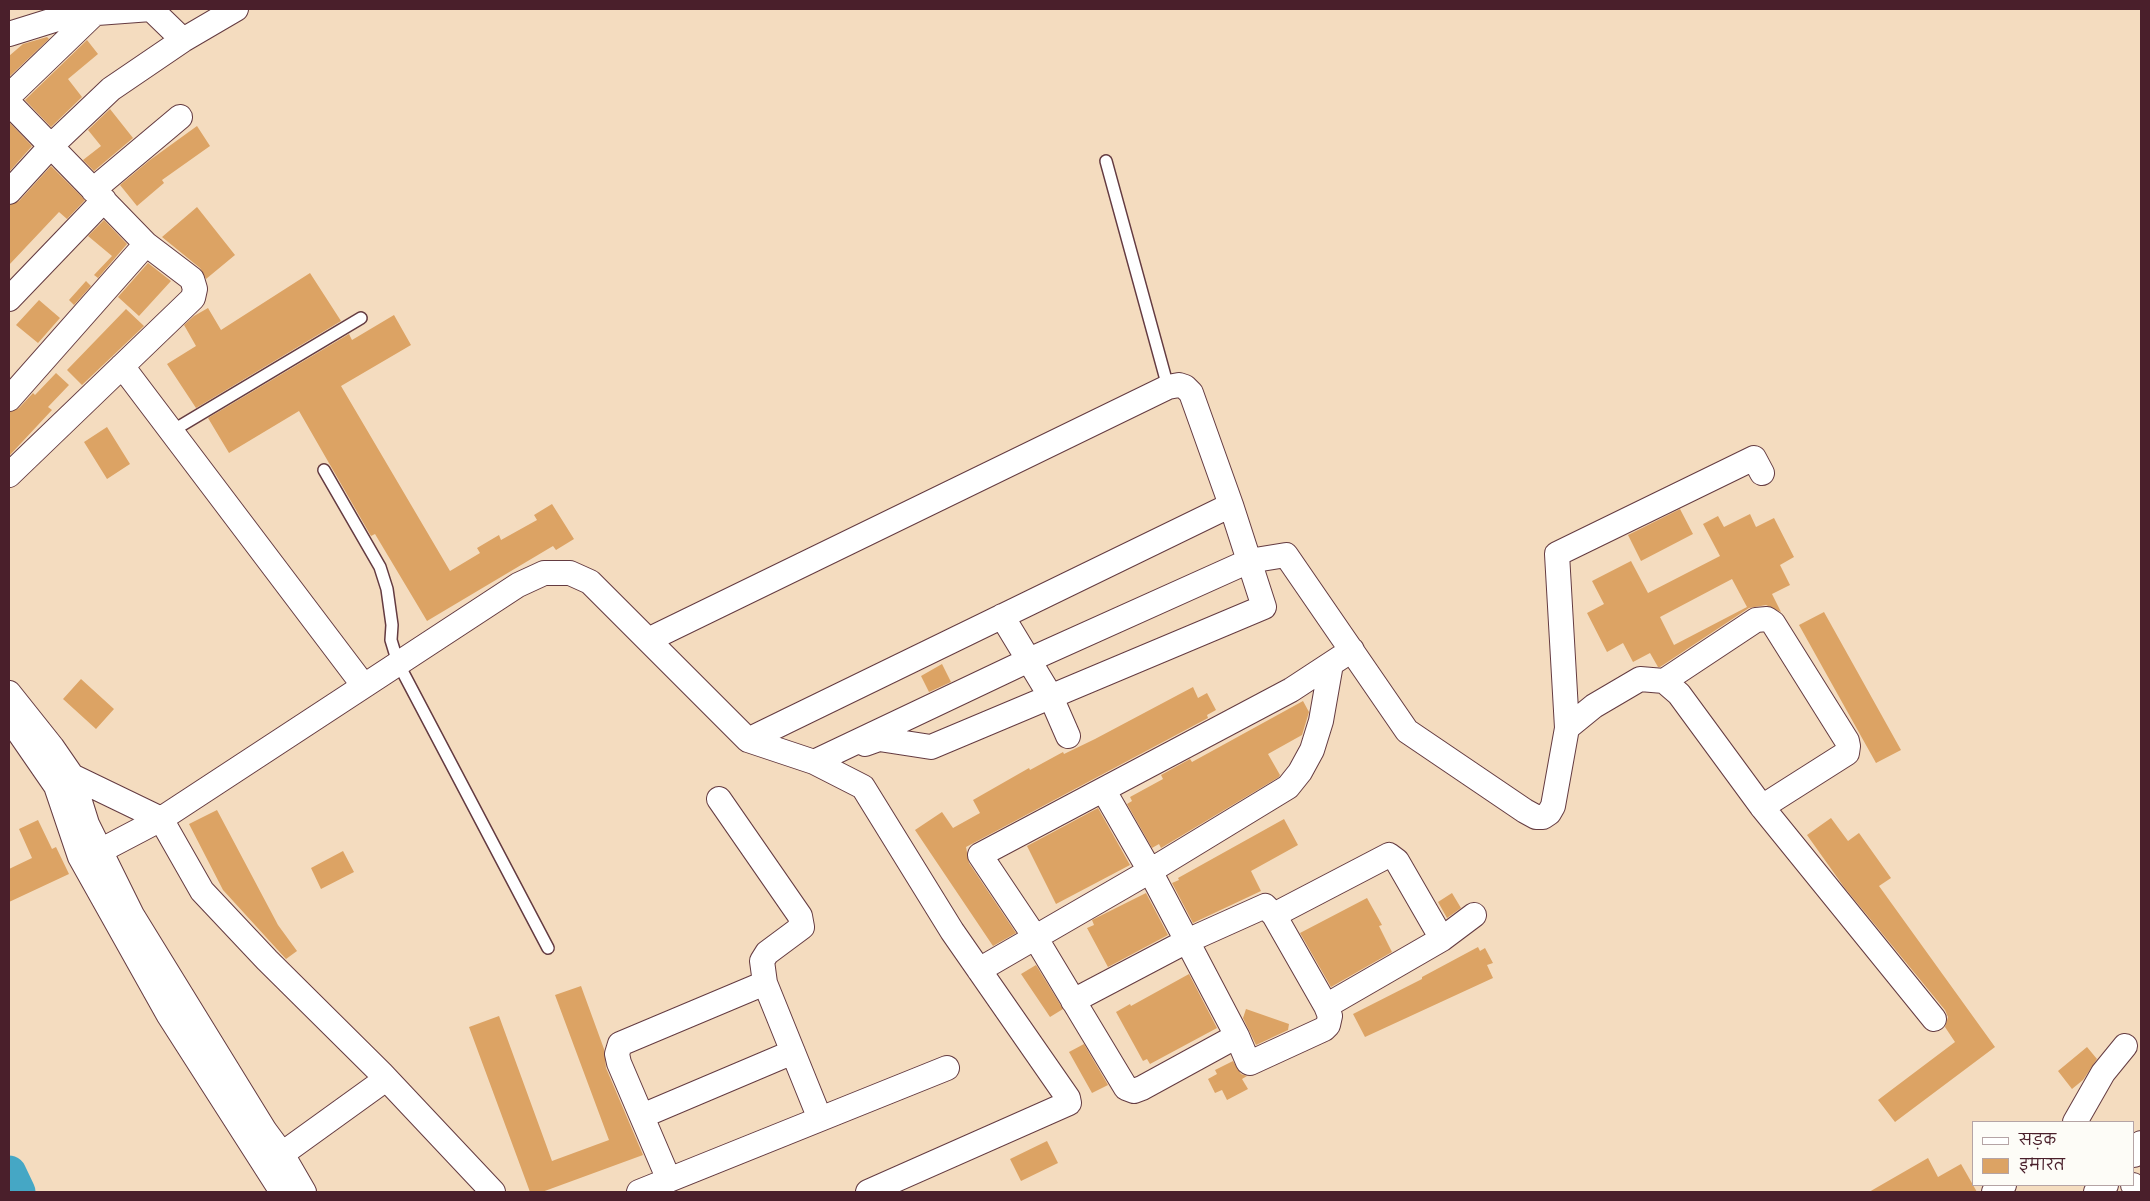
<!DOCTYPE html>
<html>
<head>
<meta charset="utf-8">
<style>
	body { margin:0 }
	#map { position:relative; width:2150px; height:1201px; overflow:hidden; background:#f4dcbf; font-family:"Architects Daughter","Playpen Sans Deva",sans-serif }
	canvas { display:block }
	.frame { position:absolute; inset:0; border:10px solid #4a1f2b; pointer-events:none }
	.legend { position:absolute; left:1972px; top:1121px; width:162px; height:65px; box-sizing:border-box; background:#fdfcf7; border:1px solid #b5a4a5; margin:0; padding:6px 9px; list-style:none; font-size:15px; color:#4a1f2b }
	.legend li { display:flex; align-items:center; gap:10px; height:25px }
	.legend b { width:25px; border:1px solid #b5a4a5 }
</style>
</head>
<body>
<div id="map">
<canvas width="2150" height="1201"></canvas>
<div class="frame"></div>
<ul class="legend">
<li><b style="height:6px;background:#fff"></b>सड़क</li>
<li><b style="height:14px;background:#dca364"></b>इमारत</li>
</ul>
</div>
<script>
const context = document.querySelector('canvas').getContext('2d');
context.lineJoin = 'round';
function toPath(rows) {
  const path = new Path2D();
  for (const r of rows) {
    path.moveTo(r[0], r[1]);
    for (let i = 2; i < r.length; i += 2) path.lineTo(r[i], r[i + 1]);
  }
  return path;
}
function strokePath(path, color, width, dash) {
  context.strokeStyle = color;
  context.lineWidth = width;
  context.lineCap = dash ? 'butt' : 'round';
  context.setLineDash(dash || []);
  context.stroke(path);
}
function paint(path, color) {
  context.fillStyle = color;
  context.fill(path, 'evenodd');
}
strokePath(toPath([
	[9,1173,18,1192]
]), '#45a7c5', 35);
paint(toPath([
	[47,37,49,39,9,77,9,56,23,44],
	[87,40,98,54,68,79,82,97,51,127,25,100],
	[110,109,133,138,94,171,83,160,101,146,88,130],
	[9,122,32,146,9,172],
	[197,126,210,146,162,180,164,183,137,206,120,185,150,160],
	[51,166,85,200,67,219,59,212,9,265,9,205,19,201],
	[197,207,235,255,206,279,200,268,162,237],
	[104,220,127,244,98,278,94,275,112,256,88,236],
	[148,263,171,281,139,316,118,297],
	[310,273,341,321,196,408,167,364,196,346,184,325,194,316,208,308,221,330],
	[86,281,91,286,74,305,69,300],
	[39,300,60,318,38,343,16,325],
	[126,309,144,326,82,385,67,370],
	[394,315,411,345,341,386,450,571,480,553,477,548,499,535,501,540,537,520,534,515,552,504,574,539,556,550,553,546,427,621,375,534,371,536,299,411,229,453,208,418,349,334,352,340],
	[56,373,69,385,48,407,52,410,9,456,9,412,19,408,33,393,35,395],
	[107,427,130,464,107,479,84,442],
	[1680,509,1693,534,1641,561,1628,535],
	[1750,514,1756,527,1774,518,1794,557,1780,565,1790,585,1772,594,1781,612,1766,605,1749,608,1660,667,1658,667,1650,653,1633,662,1623,643,1607,652,1587,613,1604,604,1592,581,1631,561,1648,593,1720,556,1703,524,1718,516,1724,527],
	[1732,579,1747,607,1674,645,1660,617],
	[1824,612,1901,750,1876,763,1799,625],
	[942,664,951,682,929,692,921,676],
	[81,679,114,709,96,729,63,699],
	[1193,687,1198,698,1207,693,1216,710,1207,715,1208,718,966,847,969,863,1016,933,993,946,915,830,942,812,953,828,980,813,973,800,1029,768,1030,770,1063,752,1064,754,1095,739],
	[1303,701,1309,712,1302,735,1268,754,1280,775,1279,777,1161,848,1159,844,1152,848,1127,804,1132,801,1130,797,1163,779,1161,775,1190,759,1192,762],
	[1098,808,1130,865,1056,904,1027,846],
	[217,810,278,925,297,951,286,959,223,890,189,824],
	[1831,818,1848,841,1859,833,1891,878,1879,886,1995,1047,1895,1122,1878,1100,1955,1042,1945,1027,1948,1017,1945,1010,1844,887,1807,835],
	[1284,819,1298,845,1251,871,1261,891,1193,923,1172,883,1179,880,1178,878],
	[38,820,52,849,56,847,69,874,9,902,9,869,32,858,19,829],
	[343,851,354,872,321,889,311,868],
	[1146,893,1168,935,1108,967,1087,928,1094,925,1092,920],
	[1452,893,1461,908,1447,918,1438,902],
	[1367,898,1382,925,1379,926,1392,952,1331,987,1300,933],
	[1478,947,1480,951,1485,948,1493,963,1487,965,1493,978,1365,1037,1353,1014,1422,979,1422,977],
	[1036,965,1063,1009,1050,1017,1021,974],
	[1189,974,1217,1028,1150,1064,1147,1059,1143,1061,1116,1012,1130,1004,1131,1006],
	[581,986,604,1049,606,1068,643,1155,542,1192,530,1192,469,1027,499,1016,552,1161,609,1140,555,995],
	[1246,1009,1289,1024,1288,1030,1256,1045,1243,1018],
	[1084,1044,1108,1085,1092,1093,1069,1052],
	[2087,1047,2097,1059,2083,1080,2072,1089,2058,1071],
	[1233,1061,1241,1074,1247,1076,1242,1079,1248,1089,1227,1100,1222,1090,1215,1093,1208,1079,1217,1074,1215,1070],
	[1047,1141,1058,1163,1021,1181,1010,1159],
	[1928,1158,1938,1177,1961,1164,1977,1192,1869,1192]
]), '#dca364');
const service = toPath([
	[1106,161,1168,387],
	[172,431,361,318],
	[324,470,380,567,387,589,392,625,391,640,398,663,548,948]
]);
const minor = toPath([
	[9,34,70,15,151,9,183,40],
	[9,96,94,14],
	[9,103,146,244,192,279,195,289,193,298,9,475],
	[93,190,180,117],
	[9,192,51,146,111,89,183,40,236,9],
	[9,299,104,200],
	[122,366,364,686],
	[9,399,146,244],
	[1002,616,1051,697,1068,736],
	[648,640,1168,387,1179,385,1185,387,1191,393,1231,505,1264,607,931,747,879,739,865,744],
	[1664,681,1756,620,1767,619,1773,623,1847,741,1848,746,1847,753,1762,807],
	[9,693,52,747,72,776,87,824,132,915,265,1131,282,1154,304,1192],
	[9,720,16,728,56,786,80,857,168,1014,282,1192],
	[1567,728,1594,706,1640,679,1664,681,1679,694,1762,807,1934,1019],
	[748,740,814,762,829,757],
	[56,786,72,776,161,819,202,891,267,960,381,1073,493,1192],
	[100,851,161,819,518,585,544,573,570,573,590,582,748,740,1231,505],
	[1274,915,1389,855,1397,861,1442,939],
	[979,970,1150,871,1288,787,1300,772,1312,750,1321,721,1331,664],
	[765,983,820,1119],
	[1073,1001,1187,941,1265,906,1274,915,1326,1006,1330,1016,1328,1025,1324,1029,1250,1063,1248,1062,1237,1036,1187,941,1150,871,1104,791],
	[1326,1006,1442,939,1474,915],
	[1237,1036,1142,1088,1134,1091,1126,1088,1035,937,980,855,1291,690,1352,650],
	[642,1116,793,1052],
	[2075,1122,2103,1073,2125,1046],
	[282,1154,386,1079],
	[2134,1155,2141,1143],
	[669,1180,619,1063,617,1054,620,1044,765,983,762,961,767,953,802,927,800,916,719,799],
	[2133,1185,2138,1192],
	[639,1192,947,1068],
	[868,1192,1069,1103,1068,1098,952,931,863,787,814,762,1029,660,1249,561,1286,555,1407,731,1525,811,1536,817,1543,817,1549,813,1553,806,1567,728,1557,554,1754,458,1762,473],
	[1994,1192,2004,1185],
	[2096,1192,2106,1185]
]);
strokePath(service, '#643b41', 14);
strokePath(minor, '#643b41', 26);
strokePath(service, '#fff', 11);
strokePath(minor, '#fff', 24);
</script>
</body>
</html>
